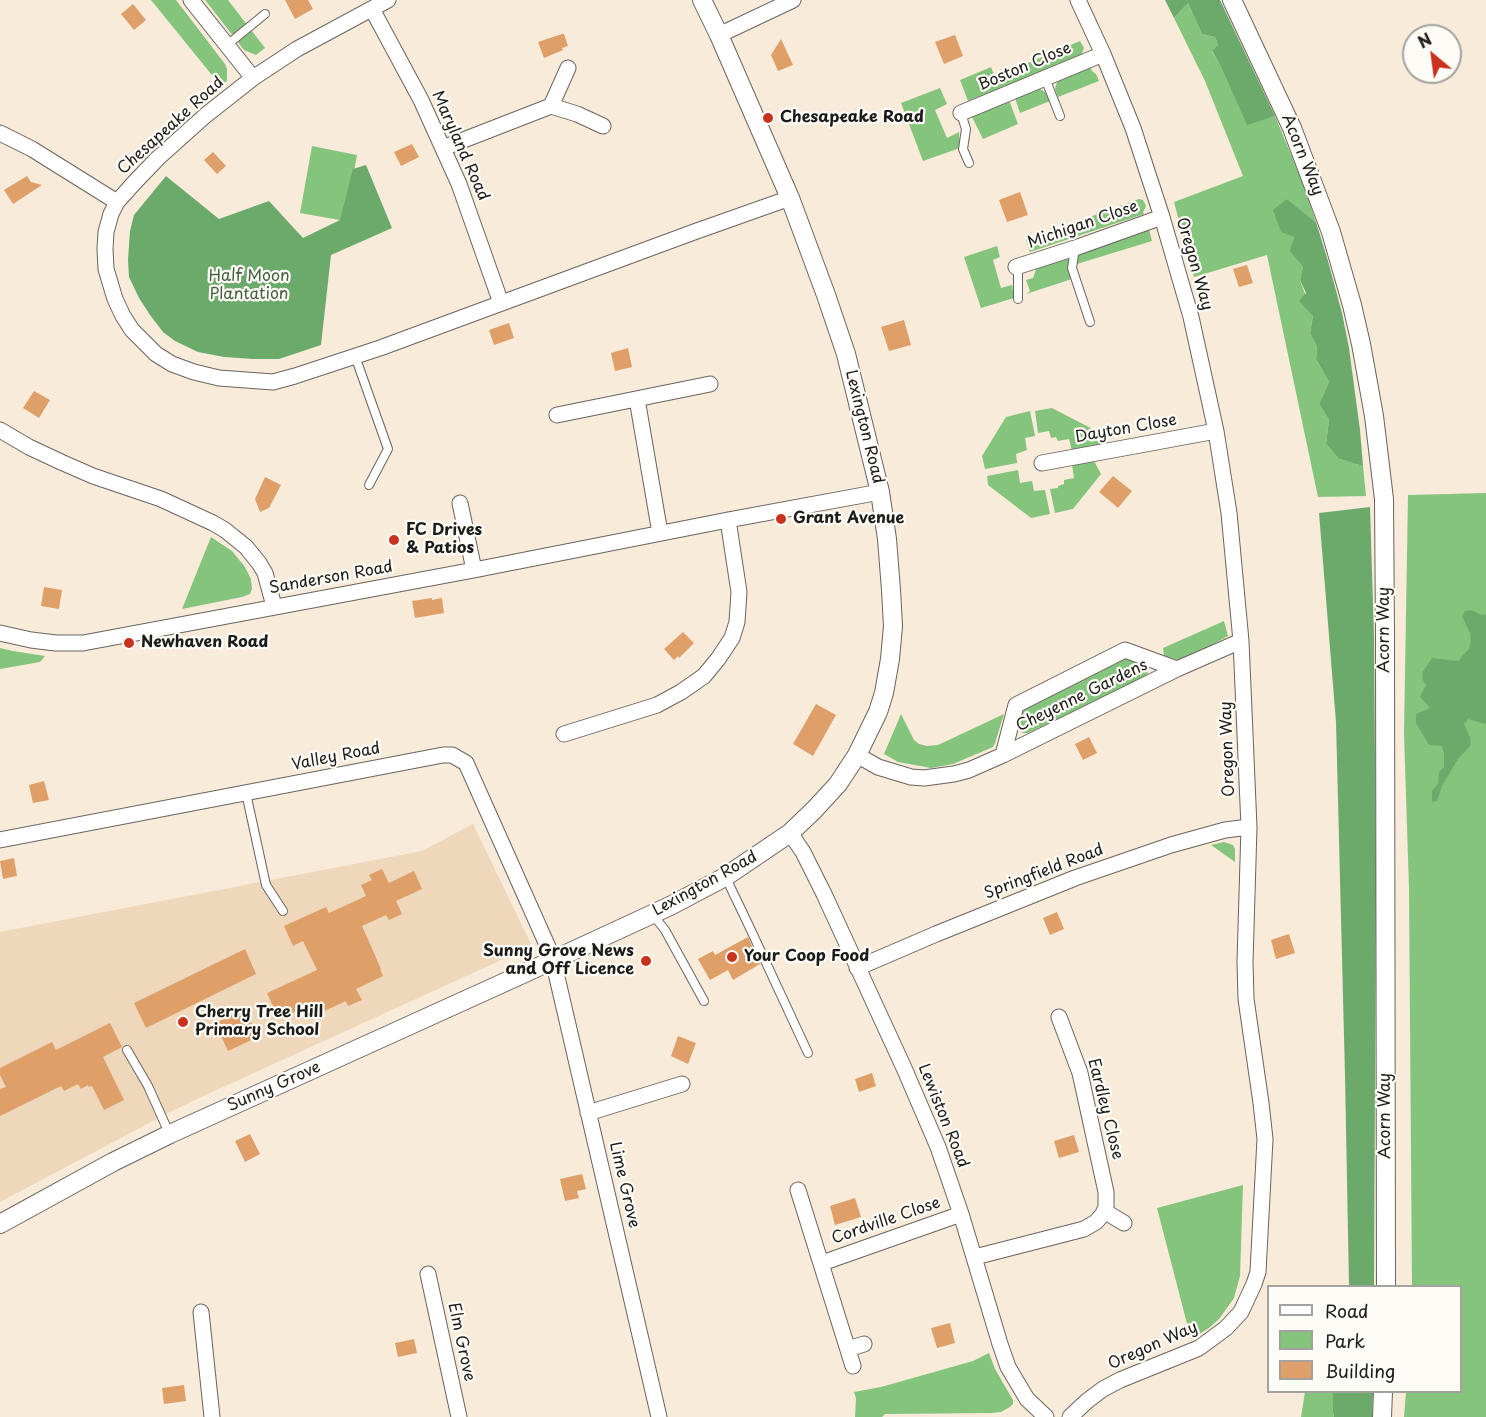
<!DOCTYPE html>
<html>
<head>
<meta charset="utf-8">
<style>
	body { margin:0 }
	#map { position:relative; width:1486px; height:1417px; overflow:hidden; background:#f8ebd9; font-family:"Playpen Sans",sans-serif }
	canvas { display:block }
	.legend { position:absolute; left:1267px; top:1285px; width:195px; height:108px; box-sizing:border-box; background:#fdfcf7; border:2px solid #a3a29f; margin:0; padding:8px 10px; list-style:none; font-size:18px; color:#1c1c1c }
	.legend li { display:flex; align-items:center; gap:12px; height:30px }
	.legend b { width:30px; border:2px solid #a3a29f }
	.north { position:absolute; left:1402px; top:24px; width:60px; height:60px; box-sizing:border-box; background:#fdfcf7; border:2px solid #a3a29f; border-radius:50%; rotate:331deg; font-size:16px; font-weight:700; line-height:24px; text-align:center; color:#1c1c1c }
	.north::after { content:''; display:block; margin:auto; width:21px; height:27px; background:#c8321e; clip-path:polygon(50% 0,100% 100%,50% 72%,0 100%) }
</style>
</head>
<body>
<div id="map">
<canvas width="1486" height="1417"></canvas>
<ul class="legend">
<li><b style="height:8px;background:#fff"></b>Road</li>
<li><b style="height:16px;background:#85c47c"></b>Park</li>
<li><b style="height:16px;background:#df9f68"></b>Building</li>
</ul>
<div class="north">N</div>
</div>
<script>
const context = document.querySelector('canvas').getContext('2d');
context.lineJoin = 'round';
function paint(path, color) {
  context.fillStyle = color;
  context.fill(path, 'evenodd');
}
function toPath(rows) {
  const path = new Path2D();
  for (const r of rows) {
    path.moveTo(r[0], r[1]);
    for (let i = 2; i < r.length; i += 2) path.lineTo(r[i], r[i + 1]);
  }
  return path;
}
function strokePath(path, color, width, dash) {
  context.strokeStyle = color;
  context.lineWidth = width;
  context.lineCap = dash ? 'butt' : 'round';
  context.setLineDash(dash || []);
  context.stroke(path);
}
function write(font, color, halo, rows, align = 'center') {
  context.font = font + ' "Playpen Sans",sans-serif';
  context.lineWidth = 4.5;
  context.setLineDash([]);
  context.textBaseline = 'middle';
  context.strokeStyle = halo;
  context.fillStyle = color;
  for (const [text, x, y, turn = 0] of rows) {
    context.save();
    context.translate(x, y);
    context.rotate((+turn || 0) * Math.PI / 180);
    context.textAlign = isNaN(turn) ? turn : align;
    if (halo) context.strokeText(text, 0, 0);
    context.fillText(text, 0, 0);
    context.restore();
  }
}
paint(toPath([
	[473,824,532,946,199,1098,168,1113,0,1202,0,932,422,851]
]), '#eed7bb');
paint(toPath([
	[151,0,176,0,225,64,227,69,227,81,220,85],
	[205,0,228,0,265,48,256,55,244,50],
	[1188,3,1202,34,1215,37,1218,45,1212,52,1219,63,1247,124,1275,116,1302,181,1316,222,1287,199,1294,237,1291,251,1303,267,1300,280,1313,316,1310,333,1317,347,1316,359,1329,382,1319,404,1329,420,1326,444,1339,459,1363,466,1366,496,1318,497,1267,255,1194,277,1174,202,1243,176,1205,81,1174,18],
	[1080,41,1084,48,1081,56,968,101,960,80,991,67,995,77],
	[1090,67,1092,71,1096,74,1099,81,1058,97,1055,89,1058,78],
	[940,88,947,104,935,110,947,138,959,132,960,148,923,161,901,103],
	[1039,88,1046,93,1050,101,1020,113,1015,98],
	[1009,100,1018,124,983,139,971,115],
	[312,146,357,155,345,221,300,213],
	[1139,199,1143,200,1146,206,1143,212,1144,214,1030,252,1026,240],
	[1149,229,1152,241,1077,264,1078,253],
	[997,246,1000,257,993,260,1001,288,1012,285,1014,298,981,308,964,257],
	[1071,255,1068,270,1072,279,1026,294,1030,291,1026,280,1033,278,1038,264],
	[1052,408,1106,436,1108,444,1072,451,1069,439,1058,441,1056,437,1051,438,1049,431,1038,433,1035,411],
	[1030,411,1035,436,1025,438,1027,450,1016,454,1017,463,985,469,982,456,1006,417],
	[1094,461,1101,474,1073,509,1055,513,1050,489,1058,488,1058,486,1064,484,1064,480,1074,478,1072,465],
	[1018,470,1020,483,1032,481,1034,491,1045,490,1050,514,1031,518,988,485,987,476],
	[1486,493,1486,1417,1404,1417,1406,1392,1460,1392,1460,1286,1412,1286,1409,889,1404,733,1408,495],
	[211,537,232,551,245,567,251,579,252,589,250,594,242,597,182,609],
	[1224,621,1228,636,1203,650,1179,660,1164,656,1163,648],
	[0,648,13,651,45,656,40,662,0,669],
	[1123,658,1144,664,1148,673,1143,678,1028,733,1023,733,1019,730,1017,725,1021,711,1025,705],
	[901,714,914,740,919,744,927,746,938,745,1004,714,995,743,993,747,953,764,931,768,898,762,884,754],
	[1224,842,1233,845,1235,849,1235,862,1211,845],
	[1243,1185,1240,1276,1234,1298,1219,1319,1209,1328,1191,1339,1157,1208],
	[989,1353,995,1369,1013,1400,1013,1404,1010,1407,1001,1412,991,1413,885,1414,882,1417,855,1417,856,1398,854,1392,881,1387,973,1361],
	[1305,1392,1333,1392,1333,1412,1334,1417,1301,1417]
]), '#85c47c');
paint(toPath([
	[1165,0,1220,0,1275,116,1247,125,1219,63,1212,51,1218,45,1215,37,1202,34,1188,3,1174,18],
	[366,165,392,228,331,255,321,345,279,359,253,359,224,357,198,352,175,341,163,332,150,315,139,298,129,277,128,260,130,231,134,215,166,176,219,219,269,201,303,238,340,220,353,169],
	[1287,199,1316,222,1328,261,1342,313,1349,348,1360,430,1363,466,1339,459,1326,444,1329,420,1319,404,1329,382,1316,359,1317,347,1310,333,1313,316,1299,301,1306,293,1300,280,1303,267,1290,251,1294,237,1281,232,1273,210],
	[1370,507,1374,636,1376,878,1374,1286,1349,1286,1345,1075,1336,722,1319,513],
	[1472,610,1479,614,1486,615,1486,724,1468,719,1464,724,1470,737,1471,745,1458,759,1442,786,1437,801,1432,802,1432,791,1438,784,1439,772,1444,767,1444,753,1442,746,1429,745,1416,723,1416,714,1430,708,1420,697,1426,685,1423,680,1422,673,1432,658,1459,661,1461,657,1469,649,1471,641,1470,633,1462,616,1465,611],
	[1333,1392,1373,1392,1372,1417,1334,1417,1333,1412]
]), '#6caa6c');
paint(toPath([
	[285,0,308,0,313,9,295,19],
	[133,4,146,20,134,30,121,14],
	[562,34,564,34,568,46,562,48,563,50,544,58,538,42],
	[955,35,963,56,944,64,935,42],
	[781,39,793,65,778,71,771,55],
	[412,144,419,157,401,166,394,152],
	[213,152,226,166,217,174,204,160],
	[27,176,31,182,42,185,13,204,4,190],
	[1020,192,1028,215,1007,222,999,200],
	[1247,265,1253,283,1239,287,1233,269],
	[904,320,911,345,889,351,881,327],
	[509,323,514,338,494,345,489,330],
	[628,348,632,367,615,371,611,353],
	[34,391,50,400,39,418,23,408],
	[1113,476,1132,491,1118,508,1099,492],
	[265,477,281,485,269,508,260,512,255,499],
	[44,587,62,590,59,609,41,606],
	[432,598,432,600,442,598,444,613,415,618,412,601],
	[683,632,694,643,679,658,678,656,674,660,664,649],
	[816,704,836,715,813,756,793,744],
	[1089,737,1097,753,1083,760,1075,744],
	[44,781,49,800,33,803,29,785],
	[14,858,17,876,3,879,0,861],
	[382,869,389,883,414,871,422,889,396,901,402,914,389,920,386,915,362,926,381,969,380,969,383,976,356,989,362,1000,348,1006,346,1001,318,1014,313,1003,284,1017,279,1006,274,1008,267,993,317,970,303,941,293,946,284,926,326,907,329,913,366,896,361,885,372,880,369,875],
	[1057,912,1064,929,1050,935,1043,918],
	[1289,934,1295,953,1276,959,1271,940],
	[748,937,760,964,733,980,728,970,710,980,698,959,713,951,715,955],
	[245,949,256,974,146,1028,134,1003],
	[245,1009,258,1037,228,1051,215,1023],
	[110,1023,122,1047,103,1057,124,1100,104,1110,92,1086,89,1087,88,1085,81,1089,78,1084,64,1091,61,1086,0,1116,0,1089,6,1087,0,1075,0,1068,52,1042,56,1050],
	[678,1036,696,1043,688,1064,671,1056],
	[872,1073,876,1086,859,1092,855,1079],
	[250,1134,260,1154,245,1162,235,1141],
	[1074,1135,1079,1152,1059,1158,1054,1141],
	[582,1174,586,1189,577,1191,579,1198,565,1201,560,1179],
	[855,1198,861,1217,835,1225,830,1206],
	[950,1323,955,1343,937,1348,931,1328],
	[414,1339,417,1353,398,1357,395,1343],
	[184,1385,186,1401,164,1404,162,1388]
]), '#df9f68');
const service = toPath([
	[227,45,265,14],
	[1045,78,1060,116],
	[961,113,966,129,963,149,969,163],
	[1075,248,1072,268,1090,322],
	[1018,266,1018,299],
	[355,356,388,449,369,485],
	[246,793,266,885,283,911],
	[726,878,749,926,808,1053],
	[653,915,665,930,704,1001],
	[127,1050,148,1086,169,1133]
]);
const minor = toPath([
	[191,0,253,78],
	[388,0,297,49,253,78,206,115,158,158,134,183,117,202,111,214,106,232,105,249,106,269,115,299,123,316,132,330,156,354,172,364,194,372,219,378,273,382,295,376,380,348,694,232,790,198],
	[372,9,421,100,459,184,501,303],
	[719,35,793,0],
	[551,106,568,68],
	[961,113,1103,54],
	[0,133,32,149,117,202],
	[443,148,551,106,577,114,603,126],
	[1016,267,1075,248,1162,217],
	[637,399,660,533],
	[557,415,710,384],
	[0,430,29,447,61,462,93,476,161,499,213,523,225,530,246,547,259,563,265,573,274,606],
	[1042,463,1216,431],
	[460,503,474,570],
	[0,633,31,640,56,643,83,643,474,570,728,520,880,492],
	[564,734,657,705,681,692,704,676,718,659,732,638,737,622,739,592,728,520],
	[857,755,878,767,911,777,924,778,954,774,969,770,1003,755,1177,669,1241,641],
	[1003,755,1016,705,1125,650,1177,669],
	[790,833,803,852,824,894,904,1068,938,1147,961,1214,1000,1344,1008,1367,1027,1399,1046,1417],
	[0,840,443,755,452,755,466,763,548,947,553,960,659,1417],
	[857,968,936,934,1075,878,1171,845,1225,830,1249,827],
	[588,1113,682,1084],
	[798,1190,853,1366],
	[1104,1211,1124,1223],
	[975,1257,1084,1229,1096,1222,1103,1214,1106,1207,1106,1192,1080,1073,1059,1017],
	[822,1263,961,1214],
	[428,1274,459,1417],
	[201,1312,212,1417],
	[848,1349,864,1344],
	[1070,1417,1087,1401,1103,1389,1120,1380,1199,1348,1226,1328,1241,1312,1254,1284,1258,1272,1265,1139,1261,1103,1246,999,1245,962,1249,827,1241,641,1229,513,1216,431,1191,317,1162,217,1133,128,1103,54,1078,0]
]);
const tertiary = toPath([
	[1232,0,1292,128,1331,232,1352,305,1361,344,1374,416,1384,499,1385,637,1386,1286],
	[0,1224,113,1162,170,1134,525,973,672,905,725,877,790,833,814,810,838,784,857,755,878,712,884,693,890,659,893,626,891,590,887,539,880,492,846,354,826,295,790,198,719,35,702,0],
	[1382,1417,1383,1392]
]);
strokePath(service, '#69645e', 10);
strokePath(minor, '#69645e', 17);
strokePath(tertiary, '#69645e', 20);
strokePath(service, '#fff', 8);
strokePath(minor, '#fff', 15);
strokePath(tertiary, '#fff', 18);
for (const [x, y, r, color] of [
	[768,118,6,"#c8321e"],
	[781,519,6,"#c8321e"],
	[394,540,6,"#c8321e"],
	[129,643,6,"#c8321e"],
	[732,957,6,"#c8321e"],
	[646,961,6,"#c8321e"],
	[183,1022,6,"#c8321e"]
]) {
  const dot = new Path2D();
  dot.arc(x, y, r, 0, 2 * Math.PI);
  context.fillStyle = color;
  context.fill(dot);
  strokePath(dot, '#fdfcf7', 2);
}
write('16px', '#1c1c1c', '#fdfcf7', [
	["Boston Close",1025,67,-23],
	["Chesapeake Road",171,126,-42],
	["Maryland Road",460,146,66],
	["Acorn Way",1302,155,68],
	["Michigan Close",1083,225,-19],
	["Oregon Way",1194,264,74],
	["Lexington Road",864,427,76],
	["Dayton Close",1126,429,-10],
	["Sanderson Road",331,578,-10],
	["Acorn Way",1385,630,-90],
	["Cheyenne Gardens",1082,696,-26],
	["Oregon Way",1228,749,-92],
	["Valley Road",336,757,-11],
	["Springfield Road",1044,872,-21],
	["Lexington Road",705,884,-29],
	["Sunny Grove",274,1087,-24],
	["Eardley Close",1105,1109,76],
	["Lewiston Road",943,1116,68],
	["Acorn Way",1386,1116,-90],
	["Lime Grove",624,1185,77],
	["Cordville Close",886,1221,-19],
	["Elm Grove",461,1342,78],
	["Oregon Way",1153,1346,-24]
]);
write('bold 16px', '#1c1c1c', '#fdfcf7', [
	["Chesapeake Road",780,118],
	["Grant Avenue",793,519],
	["FC Drives",406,531],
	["& Patios",406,549],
	["Newhaven Road",141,643],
	["Sunny Grove News",634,952,"right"],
	["and Off Licence",634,970,"right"],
	["Your Coop Food",744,957],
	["Cherry Tree Hill",195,1013],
	["Primary School",195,1031]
], 'left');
write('16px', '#465f42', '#fdfcf7', [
	["Half Moon",249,277],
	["Plantation",249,295]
]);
</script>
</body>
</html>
